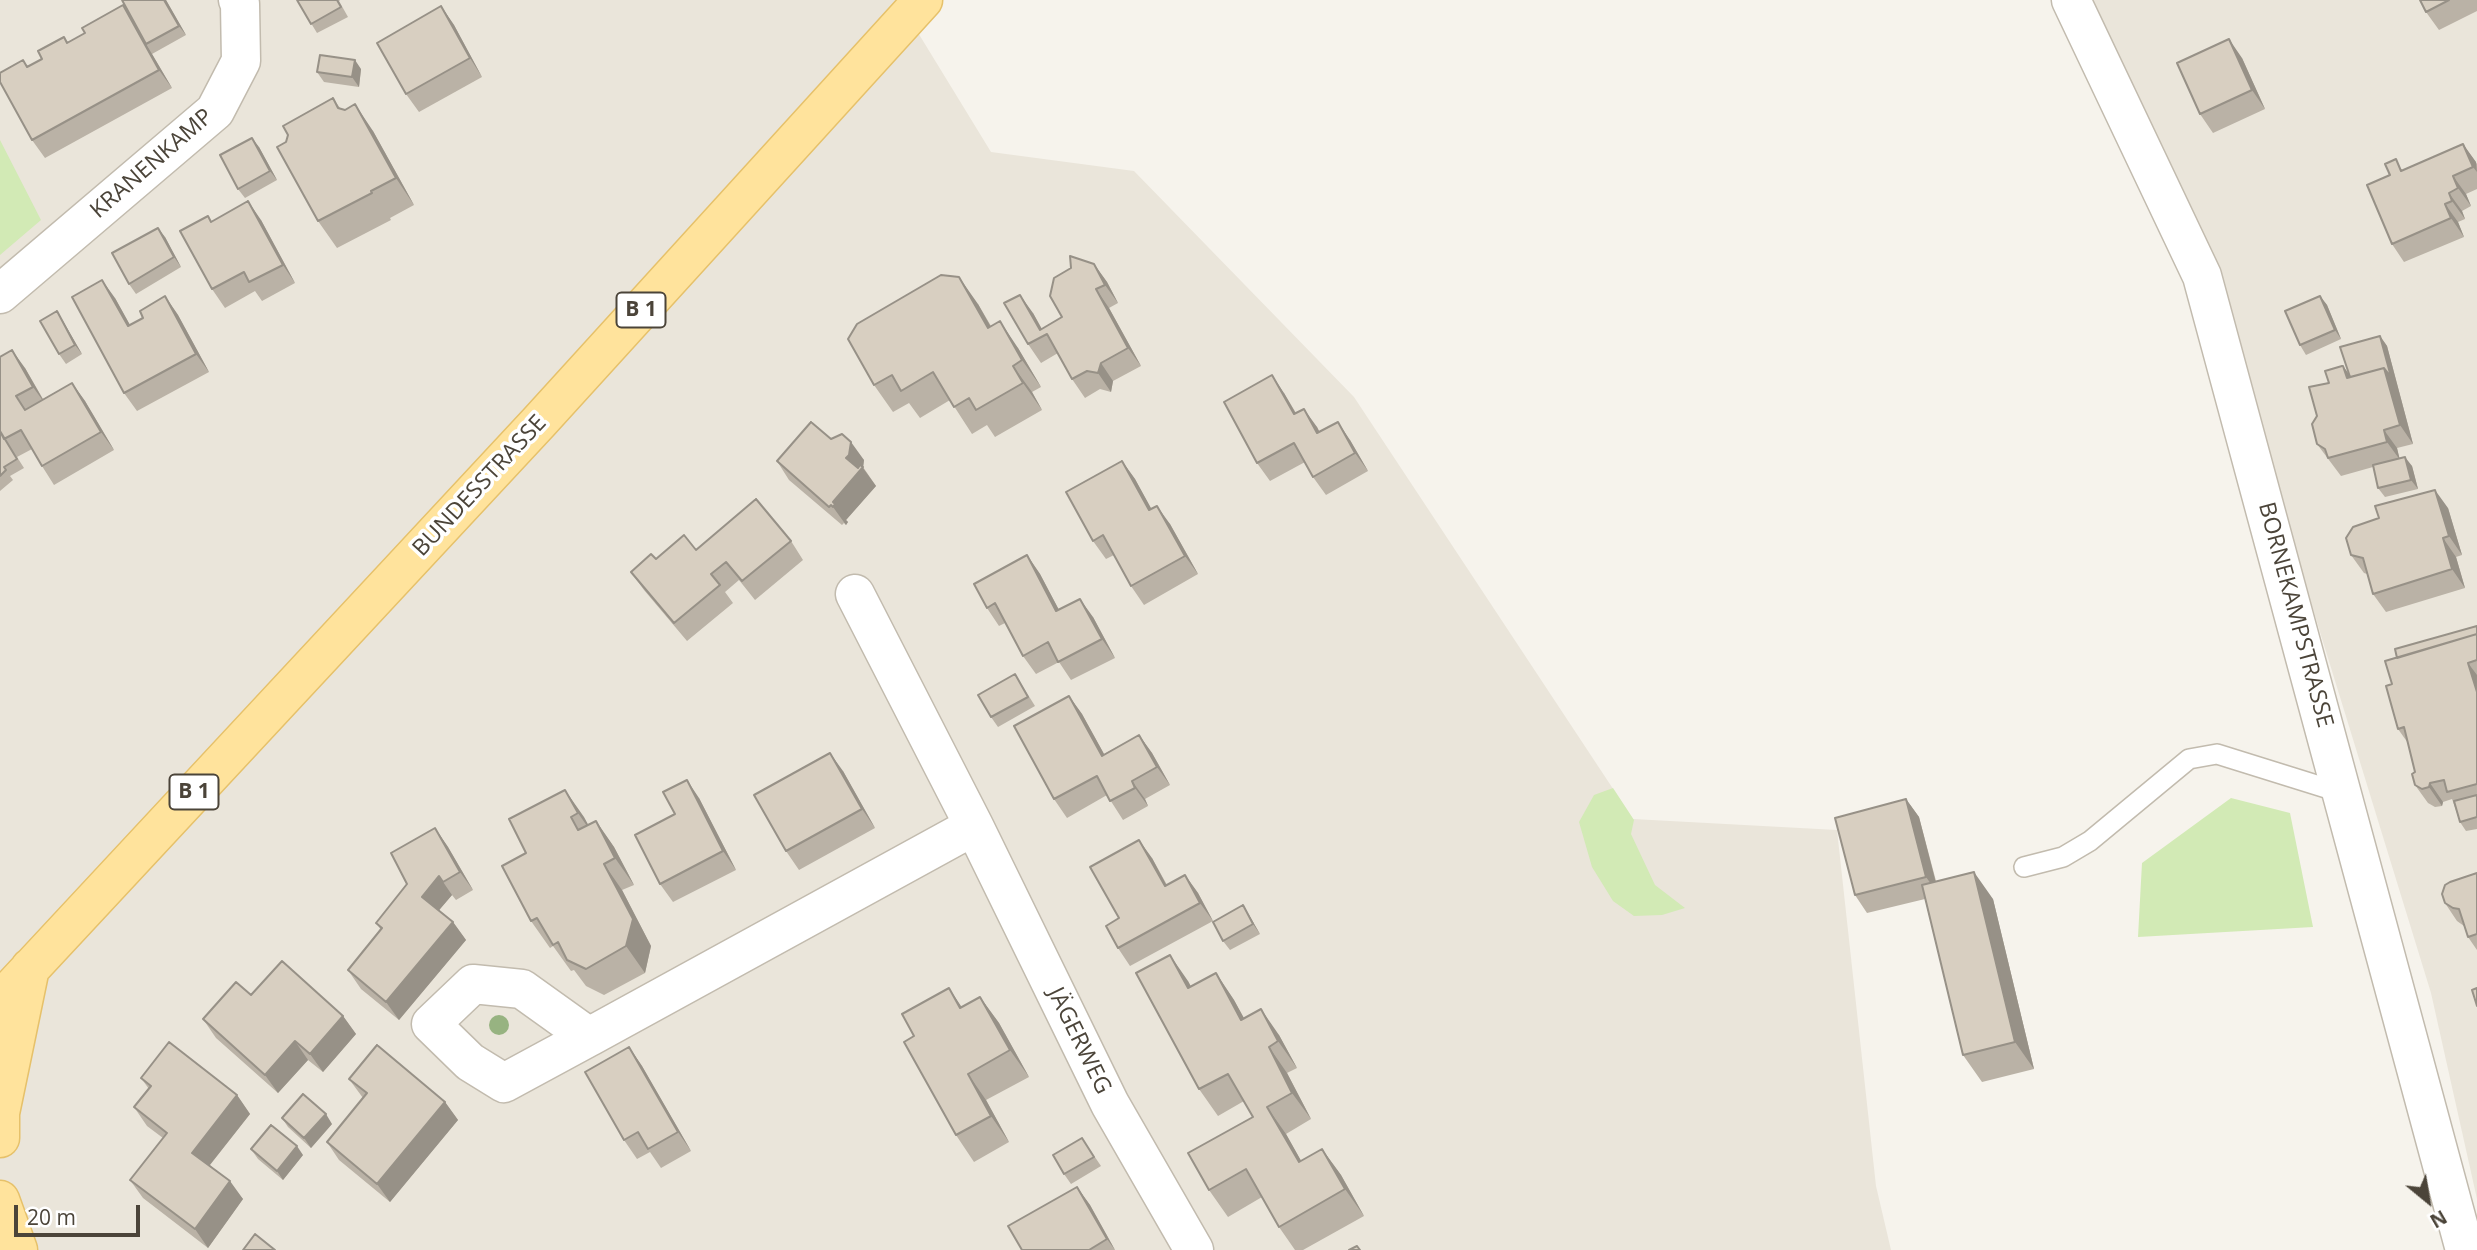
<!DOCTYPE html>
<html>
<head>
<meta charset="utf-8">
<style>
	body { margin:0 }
	#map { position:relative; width:2477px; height:1250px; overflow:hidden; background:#f6f3ec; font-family:"Open Sans",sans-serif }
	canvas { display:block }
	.north { position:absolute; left:2393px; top:1166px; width:70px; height:70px; -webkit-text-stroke:5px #fff; paint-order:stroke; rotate:150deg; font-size:19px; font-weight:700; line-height:28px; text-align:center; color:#4b4439 }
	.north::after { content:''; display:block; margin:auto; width:24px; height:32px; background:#4b4439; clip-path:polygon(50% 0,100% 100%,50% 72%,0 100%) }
	.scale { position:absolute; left:14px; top:1205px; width:126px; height:32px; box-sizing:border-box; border:4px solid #4b4439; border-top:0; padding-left:9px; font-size:21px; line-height:24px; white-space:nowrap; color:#4b4439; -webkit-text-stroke:5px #fff; paint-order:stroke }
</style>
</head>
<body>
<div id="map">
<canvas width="2477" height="1250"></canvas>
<div class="north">N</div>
<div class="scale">20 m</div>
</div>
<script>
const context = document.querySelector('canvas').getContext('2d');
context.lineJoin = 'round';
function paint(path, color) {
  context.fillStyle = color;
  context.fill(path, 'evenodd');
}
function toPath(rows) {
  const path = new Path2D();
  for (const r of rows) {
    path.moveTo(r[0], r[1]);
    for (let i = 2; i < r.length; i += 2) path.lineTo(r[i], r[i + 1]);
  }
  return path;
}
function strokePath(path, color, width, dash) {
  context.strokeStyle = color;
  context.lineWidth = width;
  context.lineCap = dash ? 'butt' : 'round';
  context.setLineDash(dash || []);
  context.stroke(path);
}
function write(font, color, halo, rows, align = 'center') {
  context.font = font + ' "Open Sans",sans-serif';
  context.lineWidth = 7;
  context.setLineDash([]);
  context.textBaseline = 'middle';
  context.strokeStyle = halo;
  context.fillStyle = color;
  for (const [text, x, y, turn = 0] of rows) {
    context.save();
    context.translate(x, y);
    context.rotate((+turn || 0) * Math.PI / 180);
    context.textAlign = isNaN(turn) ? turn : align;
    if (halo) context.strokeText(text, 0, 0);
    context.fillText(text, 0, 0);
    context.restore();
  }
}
paint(toPath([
	[0,0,898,0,991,152,1134,171,1354,397,1633,819,1837,830,1876,1186,1891,1250,0,1250],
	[2092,0,2477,0,2477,1199,2431,993,2186,196]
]), '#eae5da');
paint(toPath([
	[0,140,41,220,0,255],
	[1613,788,1634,820,1631,834,1655,885,1685,908,1662,915,1634,916,1613,901,1592,867,1579,822,1594,795],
	[2231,798,2290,813,2313,927,2138,937,2142,863]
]), '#d2eab5');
const service = toPath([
	[2024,867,2063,857,2090,841,2189,759,2217,754,2342,793]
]);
const minor = toPath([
	[2071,0,2202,276,2465,1250],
	[0,294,215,111,241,61,240,4,238,0],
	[855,594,974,826,1110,1104,1194,1250],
	[589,1037,504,1083,470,1062,431,1024,473,984,522,989,589,1037,974,826]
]);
const primary = toPath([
	[0,1001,539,422,923,0],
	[0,1138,0,1113,30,968],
	[0,1200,18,1250]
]);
strokePath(service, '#c2bbae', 22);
strokePath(minor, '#c2bbae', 41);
strokePath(primary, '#e6c16a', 41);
strokePath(service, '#fff', 19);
strokePath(minor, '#fff', 38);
strokePath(primary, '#ffe39c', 38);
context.fillStyle = '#97b381';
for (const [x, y] of [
	[499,1025]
]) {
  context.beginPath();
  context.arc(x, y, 10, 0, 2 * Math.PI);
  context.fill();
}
paint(toPath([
	[122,0,166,0,186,35,152,54,172,88,45,158,32,140,23,60,28,67,42,59,64,37,68,42,131,17],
	[297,0,340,0,339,1,348,17,317,33],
	[2420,0,2477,0,2477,11,2439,30,2426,12],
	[441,6,454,25,482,77,419,112,406,94],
	[2242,58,2265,109,2213,133,2200,114],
	[361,69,359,87,324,82,317,72],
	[333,98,340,108,373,131,414,205,390,218,391,220,337,248,318,221],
	[2463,144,2477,164,2477,189,2466,194,2471,206,2462,211,2465,219,2458,222,2464,237,2404,262,2392,244,2404,170],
	[259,147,277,180,245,198,238,189],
	[261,220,295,283,262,301,255,291,225,308,212,289,211,221],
	[165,237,181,267,136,294,129,284],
	[1094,264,1107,282,1118,303,1109,308,1141,366,1113,381,1111,392,1100,389,1085,398,1072,379,1058,353,1041,363,1028,344,1033,313,1042,329,1062,317],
	[165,296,178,315,209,372,137,411,124,393,115,298,130,325,143,318],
	[2320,296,2327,305,2341,339,2306,355,2300,345],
	[978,304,991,326,1018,348,1041,387,1032,392,1042,410,995,437,987,425,972,434,950,400,920,418,909,403,893,412,874,385],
	[57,311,82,354,66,364,59,354],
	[2380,336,2387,346,2413,444,2397,448,2399,458,2412,466,2418,489,2385,497,2378,488,2373,467,2341,476,2317,444,2329,383,2343,366,2349,374],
	[0,357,25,368,43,399,72,383,85,401,114,450,54,485,42,466,32,449,17,457,24,468,10,476,13,480,0,491],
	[1284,393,1296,413,1317,427,1319,432,1350,440,1368,471,1326,495,1313,477,1305,462,1270,481,1257,463],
	[831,439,864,460,863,467,876,486,846,520,848,522,846,525,844,523,842,525,789,480,777,461],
	[1122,461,1135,479,1151,509,1170,524,1198,574,1144,605,1131,586,1114,555,1106,559,1093,541],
	[2448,508,2462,555,2456,557,2465,588,2386,612,2373,594,2367,574,2364,573,2351,555],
	[791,541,803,560,755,600,739,580,725,592,733,603,687,641,644,590,631,572,656,559,696,550],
	[1027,555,1040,574,1059,610,1093,617,1115,658,1071,680,1059,662,1036,674,1023,656,1005,623,999,626,987,608],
	[2477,626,2477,829,2466,831,2460,822,2452,799,2443,802,2442,806,2435,807,2428,803,2415,785,2415,772,2408,743,2398,729,2392,684,2397,658],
	[1015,674,1035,706,998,727,991,717],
	[1069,696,1082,714,1104,754,1139,735,1152,753,1170,785,1145,799,1148,806,1123,820,1107,795,1067,818,1054,799],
	[843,771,875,828,799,870,786,851],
	[565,790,588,825,596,821,614,847,634,885,622,890,651,946,645,973,604,995,586,986,574,970,571,971,553,946,550,948,531,921,526,853],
	[699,798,736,870,673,902,660,884,675,814],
	[1906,799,1919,817,1936,881,1993,899,2034,1069,1982,1082,1963,1055,1925,899,1867,913,1855,895],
	[435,828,448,847,473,890,456,900,452,895,439,910,453,922,466,940,399,1020,361,989,348,970,381,930,376,923,407,884],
	[1152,858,1167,885,1185,875,1198,893,1213,921,1130,966,1118,948,1119,918],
	[2477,873,2477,950,2468,937,2464,926,2457,921,2445,903],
	[1249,915,1260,934,1230,950,1223,941],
	[1216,973,1234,1000,1244,1019,1279,1035,1297,1068,1287,1073,1311,1119,1286,1134,1301,1161,1322,1149,1341,1175,1364,1216,1303,1250,1295,1250,1279,1227,1262,1197,1228,1217,1209,1190,1253,1117,1244,1101,1218,1116,1199,1089,1188,981,1191,987],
	[251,995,343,1016,356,1034,323,1072,308,1060,278,1093,216,1038,203,1019],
	[980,997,999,1023,1029,1077,986,1100,1009,1142,974,1162,956,1135,962,1007],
	[629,1047,642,1066,691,1151,661,1168,650,1152,637,1159,624,1140],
	[141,1078,237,1095,250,1114,210,1165,243,1199,208,1248,143,1198,130,1180,163,1138,147,1126,134,1107,149,1089],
	[349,1079,445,1102,458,1120,390,1202,339,1160,327,1142,363,1098],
	[282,1118,332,1124,311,1148,288,1127],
	[1082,1138,1101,1166,1071,1184,1064,1174],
	[251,1149,303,1155,283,1180,258,1159],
	[1077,1187,1090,1205,1115,1250,1022,1250]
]), '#bab2a6');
paint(toPath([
	[164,0,166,0,186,35,179,26],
	[123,5,136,24,146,44,152,54,172,88,159,70],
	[441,6,454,25,482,77,470,58],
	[2229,39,2242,58,2265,109,2252,90],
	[355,60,361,69,359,87,352,77],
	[355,104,373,131,414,205,396,178],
	[252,138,259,147,277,180,270,171],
	[2463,144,2476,162,2477,172,2473,167],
	[2453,176,2466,194,2471,206,2458,188],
	[2449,193,2462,211,2465,219,2452,201],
	[248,201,261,220,295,283,283,265],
	[2445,204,2458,222,2464,237,2451,218],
	[158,228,165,237,181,267,174,257],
	[1094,264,1107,282,1118,303,1105,285],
	[959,277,978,304,1006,354,988,328],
	[102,280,115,298,141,345,128,326],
	[1096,289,1109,308,1141,366,1128,348],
	[1020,295,1033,313,1045,335,1040,330],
	[165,296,178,315,209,372,196,354],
	[2320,296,2327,305,2341,339,2335,330],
	[57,311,63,321,82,354,75,345],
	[1000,321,1018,348,1041,387,1022,360],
	[2380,336,2387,346,2413,444,2400,425,2384,368],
	[12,350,25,368,46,405,33,387],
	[1101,363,1113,381,1111,392,1098,373],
	[1013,366,1032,392,1042,410,1023,383],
	[2343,366,2356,384,2347,378],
	[1272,375,1284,393,1307,433,1294,414],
	[72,383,85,401,114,450,101,432],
	[1304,409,1317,427,1330,452,1317,433],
	[1338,422,1350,440,1368,471,1355,453],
	[2384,430,2397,448,2400,460,2387,442],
	[851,442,864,460,863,468,876,486,846,520,848,522,846,525,833,507,833,502],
	[2405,457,2412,466,2418,489,2411,480],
	[1122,461,1135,479,1162,528,1149,510],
	[2435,490,2448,508,2462,555,2449,536],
	[1157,506,1170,524,1198,574,1185,556],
	[2443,538,2456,557,2465,588,2452,569],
	[1027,555,1040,574,1069,629,1056,611],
	[1080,599,1093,617,1115,658,1102,639],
	[2468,663,2477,675,2477,692],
	[1069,696,1082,714,1115,774,1102,756],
	[1139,735,1152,753,1170,785,1157,767],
	[830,753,843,771,875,828,862,809],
	[687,780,699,798,736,870,723,851],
	[1132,781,1145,799,1148,806,1135,788],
	[2430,783,2443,802,2442,806,2429,787],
	[565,790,584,817,596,839,578,813],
	[1906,799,1919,817,1939,895,1926,877],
	[596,821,614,847,634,885,615,858],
	[435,828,448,847,473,890,460,872],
	[1139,840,1152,858,1177,905,1165,886],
	[604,864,622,890,651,946,645,973,626,946],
	[1974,872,1993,899,2034,1069,2015,1042],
	[1185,875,1198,893,1213,921,1200,903],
	[439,876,452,895,435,915,422,897],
	[1243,905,1249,915,1260,934,1253,924],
	[453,922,466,940,399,1020,386,1002],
	[1170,955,1188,981,1206,1015,1188,988],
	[1216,973,1234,1000,1260,1047,1241,1020],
	[949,988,967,1015,960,1008],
	[980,997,999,1023,1029,1077,1010,1050],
	[1261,1009,1279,1035,1297,1068,1278,1041],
	[343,1016,356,1034,323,1072,310,1054],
	[295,1041,308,1060,278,1093,265,1075],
	[629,1047,642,1066,691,1151,678,1132],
	[1269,1047,1287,1073,1311,1119,1292,1093],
	[968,1074,986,1100,1009,1142,991,1116],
	[237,1095,250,1114,205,1171,192,1153],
	[445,1102,458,1120,390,1202,377,1184],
	[1267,1107,1286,1134,1317,1189,1299,1162],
	[326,1114,332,1124,311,1148,304,1138],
	[297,1146,303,1155,283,1180,277,1171],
	[1322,1149,1341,1175,1364,1216,1345,1189],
	[230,1181,243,1199,208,1248,195,1229],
	[1077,1187,1090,1205,1115,1250,1107,1239]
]), '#979187');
const building = toPath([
	[122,0,164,0,179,26,146,44,122,0],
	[297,0,337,0,341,7,311,24,297,0],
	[2420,0,2449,0,2426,12,2420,0],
	[123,5,159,70,32,140,0,82,0,73,23,60,27,67,42,59,38,51,64,37,67,43,85,33,82,28,123,5],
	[441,6,470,58,406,94,377,43,441,6],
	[2229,39,2252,90,2200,114,2177,63,2229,39],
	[320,55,355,60,352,77,317,72,320,55],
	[333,98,338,108,345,110,355,104,396,178,371,191,372,193,318,221,277,147,286,142,288,135,283,126,333,98],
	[252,138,270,171,238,189,220,155,252,138],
	[2463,144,2473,167,2453,176,2458,188,2449,193,2452,201,2445,204,2451,218,2392,244,2367,185,2390,175,2385,164,2396,159,2401,171,2463,144],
	[248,201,283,265,249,282,244,272,212,289,180,231,208,216,211,222,248,201],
	[158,228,174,257,129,284,112,253,158,228],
	[1070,256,1094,264,1105,285,1096,289,1128,348,1101,363,1098,373,1087,371,1072,379,1047,334,1028,344,1004,303,1020,295,1040,330,1062,317,1050,296,1054,278,1071,268,1070,256],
	[941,275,959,277,988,328,1000,321,1022,360,1013,366,1023,383,976,410,969,398,954,407,933,372,901,391,892,375,874,385,848,339,857,324,941,275],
	[102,280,128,326,143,318,140,311,165,296,196,354,124,393,72,297,102,280],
	[2320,296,2335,330,2300,345,2285,311,2320,296],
	[57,311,75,345,59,354,40,321,57,311],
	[2380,336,2391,377,2384,368,2350,377,2340,347,2380,336],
	[12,350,33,387,16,396,25,410,72,383,101,432,42,466,21,430,4,439,0,431,0,357,12,350],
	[2342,366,2343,366,2347,378,2384,368,2400,425,2384,430,2387,442,2328,458,2325,449,2317,444,2312,424,2317,416,2309,387,2329,383,2325,371,2342,366],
	[1272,375,1294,414,1304,409,1317,433,1338,422,1355,453,1313,477,1294,443,1257,463,1224,402,1272,375],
	[811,422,831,439,842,434,851,442,849,455,846,458,858,468,860,465,863,467,833,502,835,504,833,507,831,505,829,507,777,461,811,422],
	[0,431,17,459,4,467,6,470,0,476,0,431],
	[2405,457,2411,480,2378,488,2373,465,2405,457],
	[1122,461,1149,510,1157,506,1185,556,1131,586,1103,535,1093,541,1066,492,1122,461],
	[2435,490,2449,536,2443,538,2452,569,2373,594,2363,558,2351,555,2346,538,2353,527,2379,518,2375,506,2435,490],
	[756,499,791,541,742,581,726,562,711,574,720,585,674,623,631,572,651,554,656,559,684,535,696,550,756,499],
	[1027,555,1056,611,1080,599,1102,639,1058,662,1048,642,1023,656,995,603,987,608,974,584,1027,555],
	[2477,626,2477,634,2397,658,2395,649,2477,626],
	[2477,634,2477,660,2468,663,2477,692,2477,784,2447,792,2444,780,2430,783,2429,787,2422,789,2415,785,2412,774,2415,772,2404,727,2398,729,2386,686,2392,684,2385,661,2477,634],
	[1015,674,1028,697,991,717,978,695,1015,674],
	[1069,696,1102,756,1139,735,1157,767,1132,781,1135,788,1110,801,1097,776,1054,799,1014,726,1069,696],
	[830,753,862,809,786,851,754,795,830,753],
	[687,780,723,851,660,884,635,835,675,814,663,792,687,780],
	[565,790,578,813,571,817,578,830,596,821,615,858,604,864,633,919,626,946,586,969,567,960,558,942,553,945,537,918,531,921,502,866,526,853,509,819,565,790],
	[2477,795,2477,817,2460,822,2454,801,2477,795],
	[1906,799,1926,877,1855,895,1835,818,1906,799],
	[435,828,460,872,443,882,439,876,422,897,453,922,386,1002,348,970,382,928,376,923,407,884,391,853,435,828],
	[1139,840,1165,886,1185,875,1200,903,1118,948,1106,926,1119,918,1090,867,1139,840],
	[1974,872,2015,1042,1963,1055,1922,885,1974,872],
	[2477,873,2477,934,2468,937,2459,909,2453,908,2445,903,2442,894,2445,885,2450,882,2477,873],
	[1243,905,1253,924,1223,941,1213,922,1243,905],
	[1170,955,1188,988,1216,973,1241,1020,1261,1009,1278,1041,1269,1047,1292,1093,1267,1107,1299,1162,1322,1149,1345,1189,1279,1227,1246,1169,1209,1190,1188,1153,1253,1117,1228,1074,1199,1089,1136,973,1170,955],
	[282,961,343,1016,310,1054,295,1041,265,1075,203,1019,236,982,251,995,282,961],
	[949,988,960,1008,980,997,1010,1050,968,1074,991,1116,956,1135,904,1042,914,1036,902,1014,949,988],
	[2477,988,2477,1006,2472,990,2477,988],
	[169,1042,237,1095,192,1153,230,1181,195,1229,130,1180,167,1133,134,1107,151,1086,141,1078,169,1042],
	[377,1045,445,1102,377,1184,327,1142,367,1093,349,1079,377,1045],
	[629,1047,678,1132,648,1149,638,1132,624,1140,585,1072,629,1047],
	[303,1094,326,1114,304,1138,282,1118,303,1094],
	[271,1125,297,1146,277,1171,251,1149,271,1125],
	[1082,1138,1094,1157,1064,1174,1053,1155,1082,1138],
	[1077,1187,1107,1239,1089,1250,1022,1250,1008,1226,1077,1187],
	[255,1234,275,1250,243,1250,255,1234],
	[1357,1246,1360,1250,1349,1250,1357,1246]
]);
paint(building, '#d8cfc1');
strokePath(building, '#979187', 2);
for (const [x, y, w] of [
	[641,310,49],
	[194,792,49]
]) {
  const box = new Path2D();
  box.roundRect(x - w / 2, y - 17.5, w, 35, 5);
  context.fillStyle = '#fff';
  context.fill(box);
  strokePath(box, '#4b4439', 2);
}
write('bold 21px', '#4b4439', null, [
	["B 1",641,310],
	["B 1",194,792]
]);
write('23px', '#4b4439', '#fff', [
	["KRANENKAMP",152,164,-41],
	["BUNDESSTRASSE",480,486,-47],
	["BORNEKAMPSTRASSE",2295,615,75],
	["JÄGERWEG",1079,1041,64]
]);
</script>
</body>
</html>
